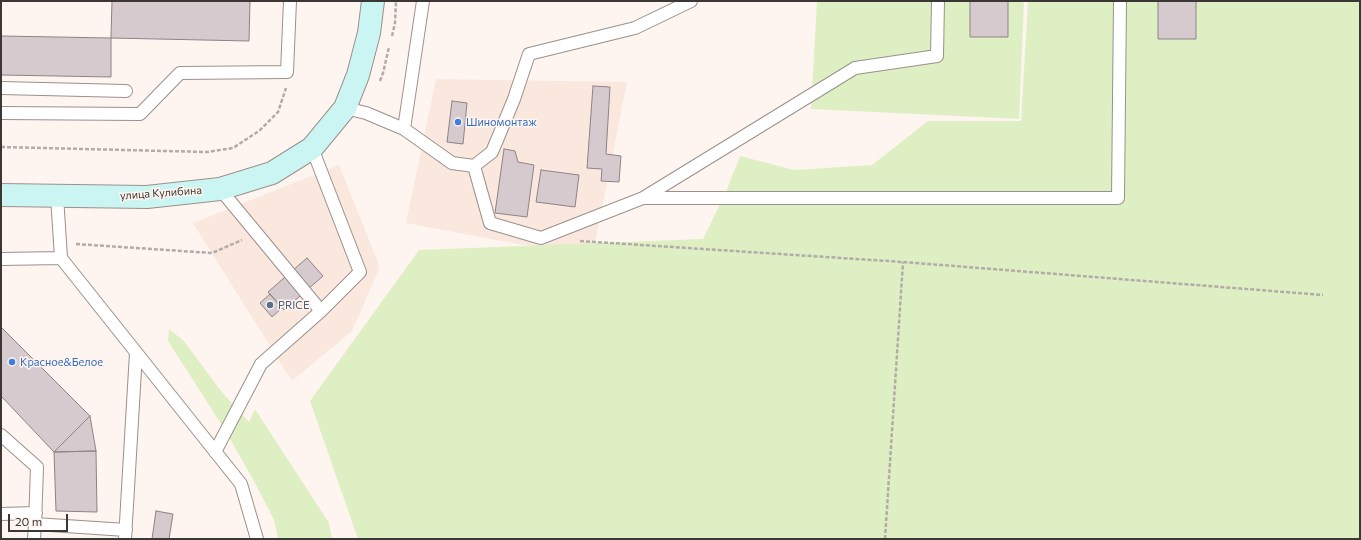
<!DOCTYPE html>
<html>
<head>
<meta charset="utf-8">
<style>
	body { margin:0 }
	#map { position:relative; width:1361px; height:540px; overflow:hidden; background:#fef5f0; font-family:Commissioner,sans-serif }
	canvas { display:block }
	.frame { position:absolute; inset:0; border:2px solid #3b3735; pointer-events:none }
	.scale { position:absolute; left:8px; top:514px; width:60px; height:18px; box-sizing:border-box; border:2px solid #3b3735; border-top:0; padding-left:5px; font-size:12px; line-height:14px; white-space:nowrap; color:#3b3735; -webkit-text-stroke:3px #fef5f0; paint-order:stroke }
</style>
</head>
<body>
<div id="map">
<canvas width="1361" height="540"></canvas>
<div class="frame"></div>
<div class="scale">20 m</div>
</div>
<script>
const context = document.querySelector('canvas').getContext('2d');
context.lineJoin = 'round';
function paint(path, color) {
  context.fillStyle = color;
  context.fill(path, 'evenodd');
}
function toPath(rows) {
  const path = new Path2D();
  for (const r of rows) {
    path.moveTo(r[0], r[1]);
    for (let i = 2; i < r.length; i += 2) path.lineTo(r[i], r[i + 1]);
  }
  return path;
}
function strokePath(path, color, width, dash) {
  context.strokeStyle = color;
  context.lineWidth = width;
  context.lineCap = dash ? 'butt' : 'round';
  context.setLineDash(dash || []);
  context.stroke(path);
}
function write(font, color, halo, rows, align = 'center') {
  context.font = font + ' Commissioner,sans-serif';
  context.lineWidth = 3;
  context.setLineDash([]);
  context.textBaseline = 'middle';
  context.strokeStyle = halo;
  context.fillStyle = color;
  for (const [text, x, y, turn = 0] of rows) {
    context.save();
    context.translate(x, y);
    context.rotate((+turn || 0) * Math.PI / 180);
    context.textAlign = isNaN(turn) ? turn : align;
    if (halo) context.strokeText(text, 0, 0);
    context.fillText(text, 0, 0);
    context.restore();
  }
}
paint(toPath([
	[436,79,627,82,592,258,406,223],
	[339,165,380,267,352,331,292,381,193,223]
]), '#fae8df');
paint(toPath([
	[817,1,1024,1,1019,119,811,109],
	[1028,1,1360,1,1360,539,358,539,310,401,419,250,703,239,725,194,740,156,794,170,872,165,928,121,1021,121],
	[169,329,184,341,221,391,249,422,255,409,329,523,332,539,278,539,274,520,254,481,225,430,168,341]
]), '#dfefc4');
const building = toPath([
	[112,1,250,1,249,41,111,38,112,1],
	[970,1,1008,1,1008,37,970,37,970,1],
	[1158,1,1196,1,1196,39,1158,39,1158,1],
	[1,36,111,38,111,77,1,75,1,36],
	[593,86,610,87,606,154,621,156,619,182,601,181,602,169,587,168,593,86],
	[452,101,467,103,463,144,447,142,452,101],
	[504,149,515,151,518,162,534,165,527,217,495,213,504,149],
	[541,170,579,175,575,207,536,202,541,170],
	[307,258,323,276,284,310,268,292,307,258],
	[270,294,282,308,272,317,260,303,270,294],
	[1,327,90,416,54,452,1,396,1,327],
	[90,416,96,451,54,452,90,416],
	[96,451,97,512,56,511,54,452,96,451],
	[156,511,173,514,169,539,152,539,156,511]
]);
paint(building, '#d6cace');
strokePath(building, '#8d8386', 1);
const lane = toPath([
	[1,88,126,91],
	[345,108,366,113,404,129,423,1],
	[1,113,140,114,180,73,287,72,290,1],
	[404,129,452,163,474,166,492,152,514,99,529,54,635,28,691,1],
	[474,166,490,223,541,238,643,198,855,68,937,56,938,1],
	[220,189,321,311,360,272,312,148],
	[643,198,1118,198,1120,1],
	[61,258,241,484,257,539],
	[1,259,61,258,57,196],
	[1,435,37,467,35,524,126,530],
	[215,452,261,364,321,311],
	[1,514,36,513],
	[34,539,35,524],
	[125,539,136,353]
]);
const secondary = toPath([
	[1,195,147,197,220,189,272,173,312,148,345,108,358,75,369,33,373,1]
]);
strokePath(lane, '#9a918b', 14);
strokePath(secondary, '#9a918b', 24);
strokePath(toPath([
	[392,36,395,23,396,1],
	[380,81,383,73,389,47],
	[1,147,207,152,233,148,259,131,278,112,286,88],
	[580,241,903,262,1323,295],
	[76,244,212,253,242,240],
	[885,539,903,262]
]), '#b2aba7', 2.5, [4, 2]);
strokePath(lane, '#fff', 12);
strokePath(secondary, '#cbf5f2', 22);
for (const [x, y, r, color] of [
	[458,122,4,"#3f7fe0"],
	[270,305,4,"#5c6f8a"],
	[12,362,4,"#3f7fe0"]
]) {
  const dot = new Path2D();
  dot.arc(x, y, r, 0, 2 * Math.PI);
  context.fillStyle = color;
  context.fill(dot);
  strokePath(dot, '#fef5f0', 1.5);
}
write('11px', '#366cbe', '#fef5f0', [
	["Шиномонтаж",466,122],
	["Красное&Белое",20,362]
], 'left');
write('11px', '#3b3735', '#fef5f0', [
	["улица Кулибина",161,193,-4]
]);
write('11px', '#4e5e75', '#fef5f0', [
	["PRICE",278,305]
], 'left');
</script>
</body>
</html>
